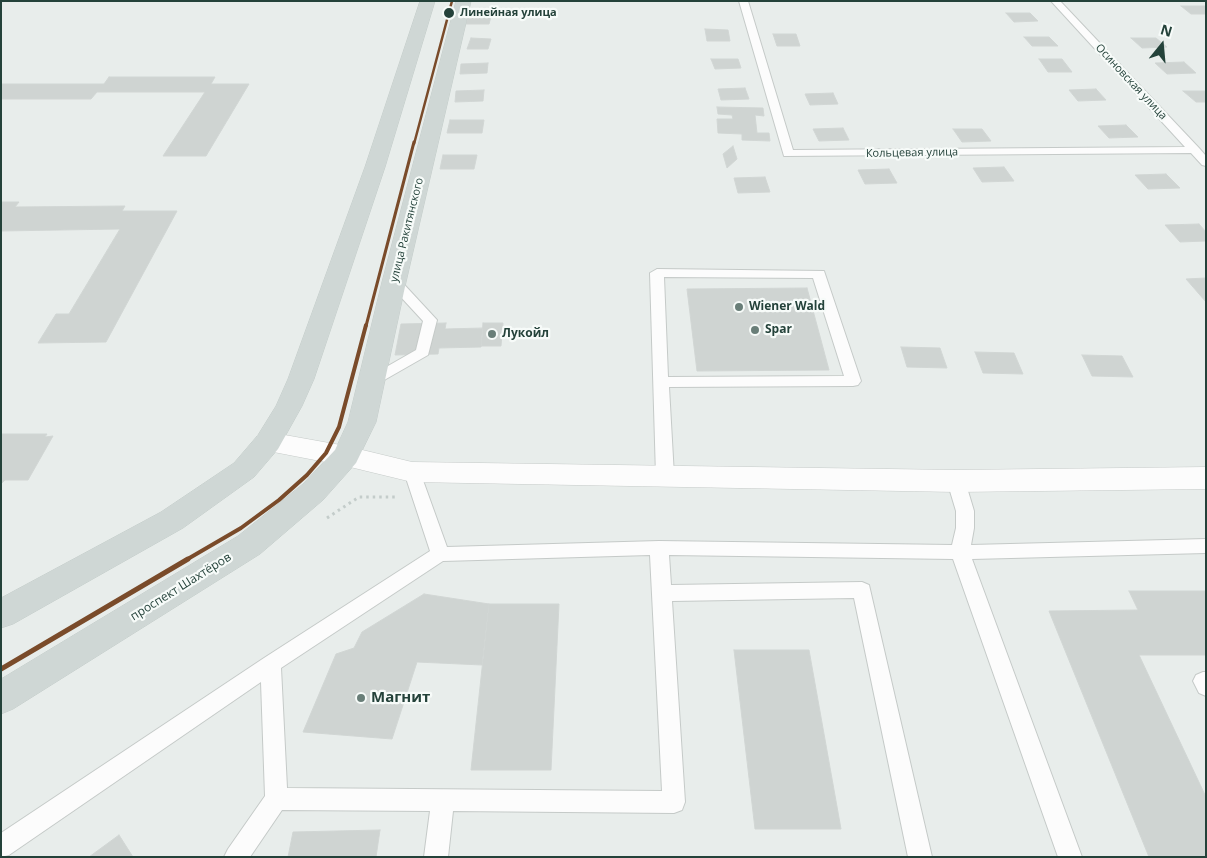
<!DOCTYPE html>
<html>
<head>
<meta charset="utf-8">
<style>
	body { margin:0 }
	#map { position:relative; width:1207px; height:858px; overflow:hidden; background:#e8edeb; font-family:"Open Sans",sans-serif }
	canvas { display:block }
	.frame { position:absolute; inset:0; border:2px solid #24423a; pointer-events:none }
	.north { position:absolute; left:1137px; top:20px; width:50px; height:50px; -webkit-text-stroke:4px #f7fbf9; paint-order:stroke; rotate:17deg; font-size:14px; font-weight:700; line-height:20px; text-align:center; color:#24423a }
	.north::after { content:''; display:block; margin:auto; width:18px; height:22px; background:#24423a; clip-path:polygon(50% 0,100% 100%,50% 72%,0 100%) }
</style>
</head>
<body>
<div id="map">
<canvas width="1207" height="858"></canvas>
<div class="frame"></div>
<div class="north">N</div>
</div>
<script>
const context = document.querySelector('canvas').getContext('2d');
context.lineJoin = 'round';
function paint(path, color) {
  context.fillStyle = color;
  context.fill(path, 'evenodd');
}
function toPath(rows) {
  const path = new Path2D();
  for (const r of rows) {
    path.moveTo(r[0], r[1]);
    for (let i = 2; i < r.length; i += 2) path.lineTo(r[i], r[i + 1]);
  }
  return path;
}
function strokePath(path, color, width, dash) {
  context.strokeStyle = color;
  context.lineWidth = width;
  context.lineCap = dash ? 'butt' : 'round';
  context.setLineDash(dash || []);
  context.stroke(path);
}
function write(font, color, halo, rows, align = 'center') {
  context.font = font + ' "Open Sans",sans-serif';
  context.lineWidth = 4.5;
  context.setLineDash([]);
  context.textBaseline = 'middle';
  context.strokeStyle = halo;
  context.fillStyle = color;
  for (const [text, x, y, turn = 0] of rows) {
    context.save();
    context.translate(x, y);
    context.rotate((+turn || 0) * Math.PI / 180);
    context.textAlign = isNaN(turn) ? turn : align;
    if (halo) context.strokeText(text, 0, 0);
    context.fillText(text, 0, 0);
    context.restore();
  }
}
const building = toPath([
	[1181,6,1205,6,1206,14,1191,14,1181,6],
	[469,13,492,13,489,24,466,24,469,13],
	[1006,13,1030,13,1038,21,1014,22,1006,13],
	[705,29,728,30,730,41,707,41,705,29],
	[773,34,796,34,800,46,777,46,773,34],
	[1024,37,1049,37,1058,46,1032,46,1024,37],
	[471,38,491,39,488,49,467,49,471,38],
	[1131,38,1156,38,1167,47,1142,48,1131,38],
	[711,59,738,59,741,68,715,69,711,59],
	[1039,59,1062,59,1072,72,1048,72,1039,59],
	[1184,62,1196,73,1167,74,1155,63,1184,62],
	[488,63,487,73,460,74,461,64,488,63],
	[109,77,215,77,211,84,249,84,206,156,163,156,205,92,97,92,91,99,1,99,1,84,104,84,109,77],
	[745,88,749,99,721,100,718,89,745,88],
	[1096,89,1106,100,1078,101,1069,90,1096,89],
	[484,90,483,101,455,102,456,91,484,90],
	[1183,91,1206,91,1206,102,1196,102,1183,91],
	[833,93,838,104,810,105,805,94,833,93],
	[717,107,763,108,764,116,755,115,757,133,769,133,770,141,742,140,742,134,718,133,717,119,733,119,732,115,718,114,717,107],
	[450,120,484,120,482,133,447,133,450,120],
	[1126,125,1138,137,1109,138,1098,126,1126,125],
	[843,128,849,140,819,141,813,129,843,128],
	[953,129,982,129,991,141,962,142,953,129],
	[733,146,737,159,727,168,723,154,733,146],
	[443,155,477,155,474,169,440,169,443,155],
	[1004,167,1014,181,982,182,973,168,1004,167],
	[889,169,897,183,865,184,858,170,889,169],
	[1166,174,1180,188,1148,189,1135,175,1166,174],
	[765,177,770,192,738,193,734,178,765,177],
	[1,202,19,202,15,207,125,206,122,211,177,211,106,342,38,343,56,314,69,314,120,229,1,231,1,202],
	[1199,224,1206,232,1206,241,1180,242,1165,225,1199,224],
	[1206,278,1206,302,1186,279,1206,278],
	[807,288,829,370,697,371,687,289,807,288],
	[446,323,445,329,483,328,481,347,439,348,438,354,395,355,401,324,446,323],
	[483,323,503,323,501,346,481,346,483,323],
	[901,347,940,348,947,368,907,367,901,347],
	[975,352,1014,353,1023,374,983,373,975,352],
	[1082,355,1122,356,1133,377,1092,376,1082,355],
	[1,434,47,434,45,437,53,436,28,480,5,480,1,484,1,434],
	[1129,591,1206,591,1206,655,1139,655,1206,797,1206,857,1149,857,1049,611,1138,610,1129,591],
	[424,594,489,604,482,665,417,662,392,739,303,732,336,654,354,648,362,632,424,594],
	[489,604,559,604,551,770,471,770,489,604],
	[734,650,809,650,841,829,755,829,734,650],
	[380,830,376,857,288,857,293,832,380,830],
	[119,835,133,857,89,857,119,835]
]);
paint(building, '#cfd4d2');
strokePath(building, '#d1d6d4', 1);
const lane = toPath([
	[739,1,748,1,793,150,1185,147,1051,1,1060,1,1199,148,1206,156,1206,166,1202,165,1191,153,784,156,739,1],
	[657,269,824,271,861,381,858,385,853,386,669,387,674,476,671,480,665,482,659,480,656,476,650,273,657,269],
	[664,277,813,278,844,376,668,377,664,277],
	[394,278,399,279,437,320,428,355,372,387,367,386,364,382,367,378,416,350,423,321,387,282,394,278],
	[412,466,418,468,420,472,447,547,659,541,952,545,956,528,956,511,947,481,950,477,956,475,962,477,965,481,974,511,974,528,971,545,1206,539,1206,553,972,559,1082,857,1058,857,953,559,669,555,671,585,862,582,869,585,932,857,908,857,854,598,672,601,685,802,682,810,674,813,453,811,448,857,424,857,430,811,282,810,250,857,224,857,228,849,265,796,261,682,9,855,1,857,1,833,264,658,430,551,404,472,406,468,412,466],
	[650,555,662,791,287,788,281,668,443,561,650,555],
	[1203,672,1206,672,1206,696,1199,693,1193,681,1196,675,1203,672]
]);
const street = toPath([
	[268,432,346,446,412,462,956,470,1206,467,1206,489,956,492,412,482,346,466,258,449,254,442,258,435,268,432]
]);
const primary = toPath([
	[420,1,435,1,385,167,314,379,302,406,278,449,254,477,183,528,13,624,1,628,1,598,161,512,234,463,258,435,276,406,288,379,365,167,420,1],
	[456,1,471,1,406,282,376,422,356,463,323,500,260,554,13,709,1,714,1,679,238,536,303,484,335,450,348,422,382,282,456,1]
]);
strokePath(lane, '#c5cac8', 2);
strokePath(street, '#c5cac8', 1);
strokePath(primary, '#c3ccc9', 1);
strokePath(toPath([
	[327,518,359,497,397,497]
]), '#c3ccca', 3, [2.5, 4]);
paint(lane, '#fcfcfc');
paint(street, '#fcfcfc');
paint(primary, '#cfd7d5');
strokePath(toPath([
	[414,144,452,1]
]), '#7a4b2a', 2.5);
strokePath(toPath([
	[366,326,414,142]
]), '#7a4b2a', 3);
strokePath(toPath([
	[186,560,241,528,279,500,307,475,326,453,339,427,366,325]
]), '#7a4b2a', 4);
strokePath(toPath([
	[1,669,188,559]
]), '#7a4b2a', 5);
for (const [x, y, r, color] of [
	[449,13,6,"#24423a"],
	[739,307,5,"#697e78"],
	[755,330,5,"#697e78"],
	[492,334,5,"#697e78"],
	[361,698,5,"#697e78"]
]) {
  const dot = new Path2D();
  dot.arc(x, y, r, 0, 2 * Math.PI);
  context.fillStyle = color;
  context.fill(dot);
  strokePath(dot, '#f7fbf9', 2);
}
write('bold 11px', '#24423a', '#f7fbf9', [
	["Линейная улица",460,13]
], 'left');
write('11px', '#24423a', '#f7fbf9', [
	["Осиновская улица",1131,82,47],
	["Кольцевая улица",912,153,-1],
	["улица Ракитянского",407,230,-76]
]);
write('bold 12px', '#24423a', '#f7fbf9', [
	["Wiener Wald",749,307],
	["Spar",765,330],
	["Лукойл",502,334]
], 'left');
write('12px', '#24423a', '#f7fbf9', [
	["проспект Шахтёров",181,587,-32]
]);
write('bold 15px', '#24423a', '#f7fbf9', [
	["Магнит",371,698]
], 'left');
</script>
</body>
</html>
